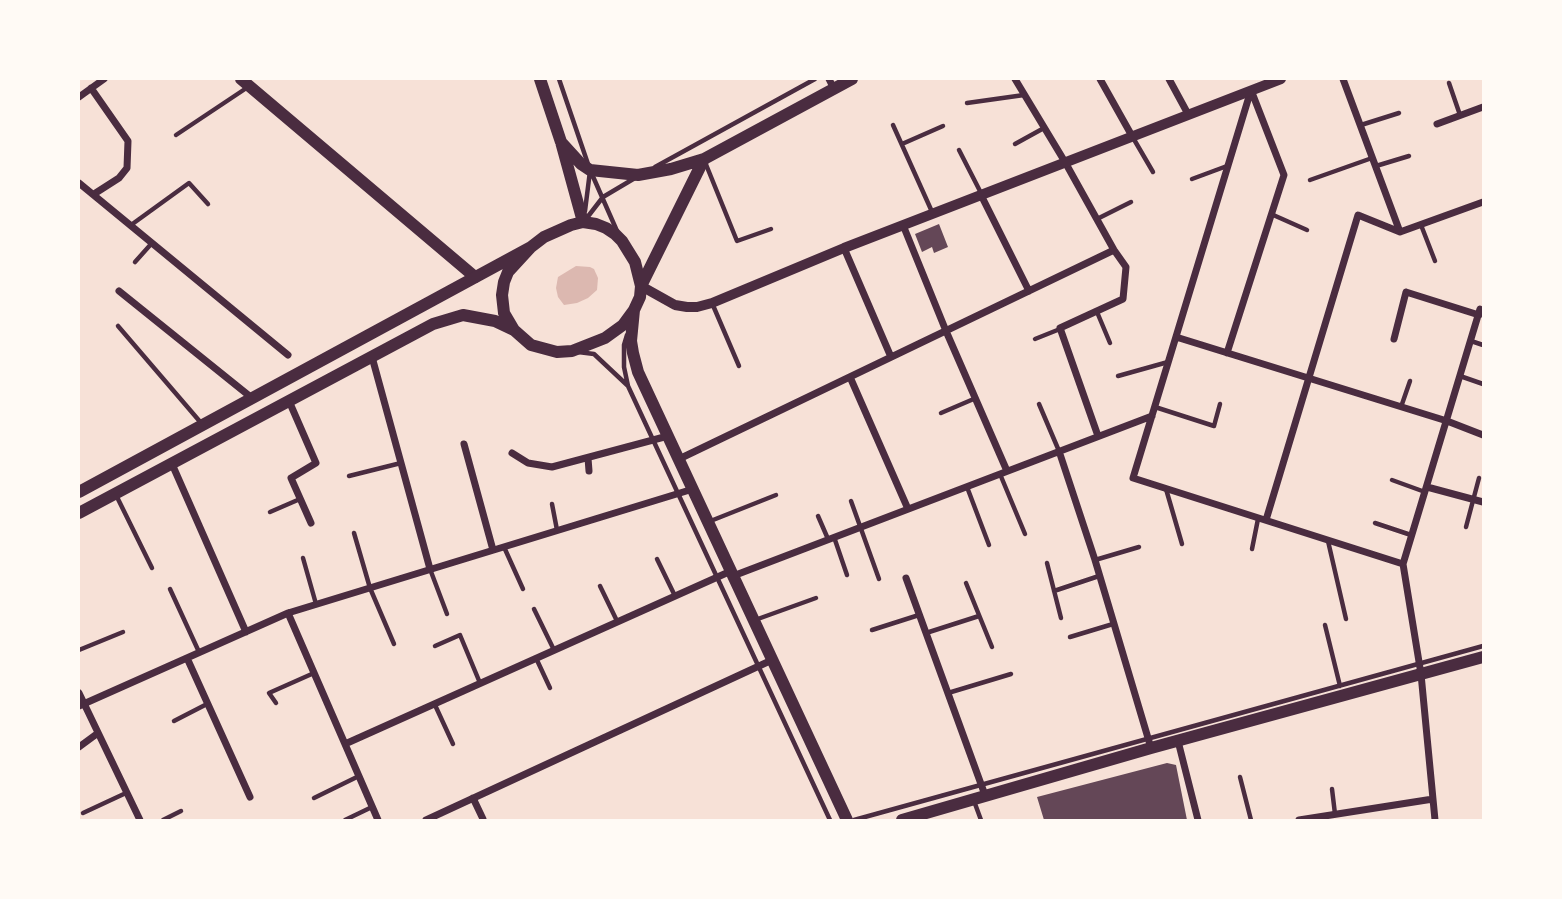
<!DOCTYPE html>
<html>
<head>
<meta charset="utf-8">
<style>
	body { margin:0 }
	#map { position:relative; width:1562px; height:899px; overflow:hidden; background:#f7e1d7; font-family:Karla,sans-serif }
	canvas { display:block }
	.frame { position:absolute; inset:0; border:80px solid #fffaf5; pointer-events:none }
</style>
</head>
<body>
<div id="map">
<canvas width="1562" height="899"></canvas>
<div class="frame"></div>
</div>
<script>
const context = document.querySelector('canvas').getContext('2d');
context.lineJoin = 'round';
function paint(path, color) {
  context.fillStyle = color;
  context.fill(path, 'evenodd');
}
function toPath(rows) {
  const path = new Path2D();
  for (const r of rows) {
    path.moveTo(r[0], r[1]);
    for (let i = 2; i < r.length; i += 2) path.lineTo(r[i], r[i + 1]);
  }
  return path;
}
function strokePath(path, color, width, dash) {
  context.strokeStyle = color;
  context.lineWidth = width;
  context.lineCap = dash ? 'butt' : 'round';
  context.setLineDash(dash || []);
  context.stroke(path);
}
paint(toPath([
	[576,266,590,267,594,269,598,278,597,290,588,298,577,303,564,305,558,297,556,288,558,277]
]), '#dcb8b0');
paint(toPath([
	[939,224,948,247,934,253,932,247,922,252,915,234],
	[1167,763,1176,765,1187,820,1044,820,1037,797]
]), '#644757');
strokePath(toPath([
	[559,79,588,164],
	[1449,83,1460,115],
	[967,103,1024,95],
	[893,125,933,214],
	[1361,125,1399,113],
	[176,135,248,87],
	[1132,136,1153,172],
	[902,144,943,126],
	[1015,144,1044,128],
	[959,150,981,193],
	[705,162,737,241,771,229],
	[1376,166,1409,156],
	[655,167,815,79],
	[591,172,617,231],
	[1192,179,1227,166],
	[1310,180,1372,158],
	[585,211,590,171],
	[1271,214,1307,230],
	[586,219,603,197,635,178],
	[1097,219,1131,202],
	[131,225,189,183,208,204],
	[1421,225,1435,261],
	[135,262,152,243],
	[712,303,739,366],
	[1097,312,1110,343],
	[118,326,202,424],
	[627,335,624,345,624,367,628,386,830,820],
	[1035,339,1060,329],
	[1471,341,1483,345],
	[578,352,594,354,627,385],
	[1118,376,1168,362],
	[1460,376,1483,384],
	[1039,404,1059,451],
	[1155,407,1214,426,1220,404],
	[1401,407,1410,381],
	[941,413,976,398],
	[1000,474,1025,534],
	[349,476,401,463],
	[1392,480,1425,492],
	[967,487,989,545],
	[1166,489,1182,544],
	[117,497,152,568],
	[851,501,879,579],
	[552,504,557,530],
	[270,512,300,499],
	[818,516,828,539],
	[708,522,776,495],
	[1375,523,1411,535],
	[1466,527,1479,478],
	[354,533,370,588,394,644],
	[834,537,847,575],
	[1328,541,1346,619],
	[504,547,523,589],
	[1252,549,1258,519],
	[303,558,316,604],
	[657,559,675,596],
	[1095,560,1139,547],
	[1047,563,1061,618],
	[430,569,447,614],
	[966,583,992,647],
	[600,586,617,621],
	[170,589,199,652],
	[1054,591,1099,576],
	[534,609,554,650],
	[755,620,816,598],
	[1325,625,1340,686],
	[872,630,919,615],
	[926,633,979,616],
	[1070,637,1113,624],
	[435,646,460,635,480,683],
	[79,650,123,632],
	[536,658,550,688],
	[948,693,1011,674],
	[276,703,269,693,314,673],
	[435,705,453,744],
	[174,721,207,704],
	[1240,777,1251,820],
	[1332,789,1335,814],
	[314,798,359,776],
	[974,801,981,820],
	[83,813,126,793],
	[163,820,181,811],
	[345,820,372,807],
	[854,820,1483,646]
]), '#4a2c40', 4.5);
strokePath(toPath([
	[829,79,834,89],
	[1015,79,1065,162,1114,250,1126,267,1123,299,1060,328,1098,436],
	[1100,79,1132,136],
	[1169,79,1188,114],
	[1343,79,1400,232],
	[91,88,128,141,127,168,119,178,94,194],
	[1251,90,1133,478,1403,564],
	[79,97,104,79],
	[1437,124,1483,107],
	[79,183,288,355],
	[981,195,1029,291],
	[903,225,946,331,1007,471],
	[1400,232,1483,202],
	[844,248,891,357],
	[119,291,252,398],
	[1176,337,1447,421,1483,435],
	[1394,339,1406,292,1479,315],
	[1227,353,1284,175,1251,90],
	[372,357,430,569],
	[850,377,908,509],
	[289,401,316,463,291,478,311,523],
	[464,444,493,550],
	[1059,451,1095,560,1151,748],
	[512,453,528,463,552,467,668,436],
	[588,458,589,471],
	[679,459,1114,250],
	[172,464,246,632],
	[1427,487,1483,502],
	[1266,520,1358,215,1400,232],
	[733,576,1152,416],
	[906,578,985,795],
	[288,613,378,820],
	[187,658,250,797],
	[79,693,140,820],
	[79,706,288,613,693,489],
	[1178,741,1198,820],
	[345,744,731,571],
	[79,747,98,733],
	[473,798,483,819],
	[426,820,772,660],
	[1299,820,1433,799],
	[1435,820,1421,674,1403,564,1480,309]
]), '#4a2c40', 7);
strokePath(toPath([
	[641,286,675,305,687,307,697,307,712,303,844,248,1281,79]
]), '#4a2c40', 10);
strokePath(toPath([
	[241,79,475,277]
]), '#4a2c40', 12);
strokePath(toPath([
	[540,79,561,142,583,222],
	[561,142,581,164,590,170,638,175,671,169,704,159,852,79],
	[583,222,596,224,606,228,615,234,622,241,635,262,641,286,640,297,634,310,623,325,605,338,572,351,557,352,531,345,514,330,504,313,502,295,504,282,508,272,531,247,544,237,571,225,583,222],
	[641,286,704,159],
	[634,310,631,341,633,353,638,372,847,820],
	[79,492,531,247],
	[79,513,433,324,463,315,495,321,514,330],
	[902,820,1151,748,1483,657]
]), '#4a2c40', 12);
</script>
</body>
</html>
